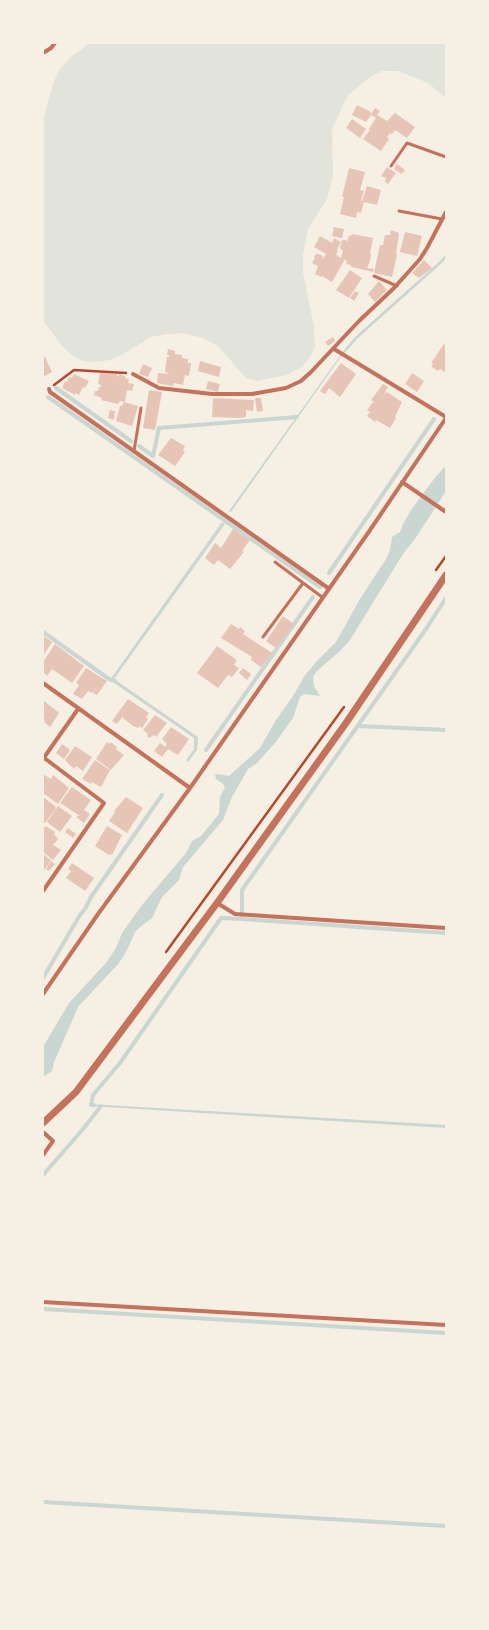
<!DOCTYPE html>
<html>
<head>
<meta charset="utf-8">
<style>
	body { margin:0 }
	#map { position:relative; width:489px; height:1630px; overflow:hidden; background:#f6efe4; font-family:Mulish,sans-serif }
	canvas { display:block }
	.frame { position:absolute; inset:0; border:44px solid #f6efe4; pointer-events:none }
</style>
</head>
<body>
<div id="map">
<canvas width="489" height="1630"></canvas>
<div class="frame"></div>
</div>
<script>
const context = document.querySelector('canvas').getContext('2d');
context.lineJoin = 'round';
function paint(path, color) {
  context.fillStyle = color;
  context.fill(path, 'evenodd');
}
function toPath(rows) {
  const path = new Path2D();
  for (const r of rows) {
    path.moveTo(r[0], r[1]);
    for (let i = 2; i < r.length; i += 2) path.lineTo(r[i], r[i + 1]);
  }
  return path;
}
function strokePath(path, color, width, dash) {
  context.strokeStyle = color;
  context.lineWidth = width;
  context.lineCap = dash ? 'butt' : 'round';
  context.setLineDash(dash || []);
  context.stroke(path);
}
paint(toPath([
	[90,43,446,43,446,98,428,83,398,71,382,71,370,77,348,95,332,129,333,176,327,199,308,229,303,255,303,272,314,327,315,347,310,357,303,366,287,375,257,381,246,378,218,346,203,338,184,333,167,334,151,337,123,354,110,360,95,362,83,361,73,356,64,348,43,321,43,120,54,81,60,69,72,56]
]), '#e2e4dc');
paint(toPath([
	[446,254,446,258,442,263,358,338,340,358,231,512,229,511,345,349,356,336,440,261],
	[446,465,446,491,415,539,403,554,350,640,341,650,316,672,313,677,314,686,320,696,304,694,300,697,293,718,275,743,257,763,248,769,231,799,223,820,183,867,179,880,162,897,152,918,140,927,135,932,126,952,119,963,78,1007,54,1062,52,1071,43,1077,43,1047,69,1003,106,963,116,948,122,933,142,905,186,853,192,841,201,836,219,814,220,797,225,787,223,784,215,778,216,776,214,775,218,774,229,776,260,748,276,720,293,696,305,675,317,661,336,642,360,599,386,559,390,550,392,537,400,532,403,524,411,510,434,479],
	[222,522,225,524,114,679,198,737,197,750,188,762,186,760,194,749,194,738,110,680],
	[89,1104,446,1125,446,1128,89,1106]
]), '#c9d6d2');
strokePath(toPath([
	[56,388,131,441],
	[48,397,320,587],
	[139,446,153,456,159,428,297,417],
	[329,573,434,419],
	[43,632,109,679,115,681],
	[359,726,446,730],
	[206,750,313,597],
	[242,919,446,933],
	[43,978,80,915,85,909,91,897,162,795],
	[94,1105,91,1105,93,1095,120,1063,221,918,242,919,242,890,426,629,446,598],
	[43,1175,84,1128,101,1106],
	[43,1309,446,1333],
	[43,1502,446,1526]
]), '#c9d6d2', 4);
paint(toPath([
	[357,105,371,112,370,114,371,114,375,108,380,111,377,115,387,121,395,113,415,127,407,138,395,130,392,134,390,133,387,137,389,139,381,151,363,139,370,130,369,129,376,118,371,115,366,122,352,115],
	[352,119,366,129,360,138,346,128],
	[397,164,405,170,402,174,394,169],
	[387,167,396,173,388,184,385,182,386,178,381,176],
	[349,168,365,172,360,190,364,191,361,201,362,201,367,186,381,190,377,205,364,202,361,213,357,212,356,218,340,214,344,197,342,197],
	[334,227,344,229,342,238,332,236],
	[391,230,399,233,396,254,397,255,392,277,374,273,380,245,383,245,385,235,390,235],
	[405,232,422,236,417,256,400,252],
	[352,234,373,238,370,254,371,254,370,261,367,268,374,269,373,272,351,267,351,265,346,264,347,261,343,259,344,261,332,282,322,276,321,277,315,274,318,266,312,263,315,258,314,257,316,254,318,254,323,256,322,260,326,254,314,247,320,236,332,243,334,238,341,242,337,250,338,251,336,255,341,258,343,251,340,248,342,240,346,240,347,242,349,235,351,236],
	[424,260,432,268,419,278,412,273],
	[350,270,362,278,349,298,336,290],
	[379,281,387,290,375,302,368,294],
	[355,291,359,293,354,301,350,298],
	[333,337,335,341,328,346,325,342],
	[444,344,446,346,446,373,440,369,438,371,432,367,433,364,431,363],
	[168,349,175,351,175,354,182,355,182,358,188,359,188,363,191,363,189,376,185,375,183,385,174,383,173,386,157,383,158,373,170,374,165,372,167,357,169,357,169,355,167,355],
	[45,357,52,372,43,377,43,358],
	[200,361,221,367,219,377,198,371],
	[341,363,356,374,340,397,329,388,325,394,320,391],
	[143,364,152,368,148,377,139,374],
	[100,373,117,374,117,376,118,377,119,374,125,376,125,378,129,379,128,383,134,384,132,391,127,390,125,402,120,401,118,404,101,400,102,398,94,395,95,391,98,391,99,387,101,387,101,385,98,384],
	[412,373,424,381,417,392,405,384],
	[74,374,89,381,85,388,83,387,79,395,76,393,75,395,62,388,65,381,67,382,69,377,72,378],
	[208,381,220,384,218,392,206,389],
	[383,384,388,387,384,394,387,392,402,402,395,417,396,418,390,428,376,420,375,422,367,416,370,412,367,410,373,402,377,404,371,400],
	[149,390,162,392,155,430,143,428],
	[213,398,254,400,253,411,246,410,246,417,240,418,212,417],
	[255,398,261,398,263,411,257,412],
	[124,402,138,406,132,426,116,421,120,406,122,406],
	[110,410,115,411,114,420,108,418],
	[171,438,185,446,183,450,185,452,175,466,158,455],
	[233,529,250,540,242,551,244,552,230,569,218,560,214,565,205,558,215,543,221,548],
	[283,616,294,624,276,648,266,641],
	[231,624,239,629,240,627,245,631,243,634,272,653,261,667,251,660,252,657,221,638],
	[43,636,52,642,43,656],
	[55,644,84,666,72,683,52,669,47,676,43,672,43,662],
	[217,646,237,660,234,665,239,668,232,677,228,675,218,688,197,673],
	[86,668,107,681,97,695,93,693,96,688,92,693,88,691,82,699,73,694,79,685,76,683],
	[243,668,251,674,247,680,239,673],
	[128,699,149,713,146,717,148,719,142,728,139,726,138,728,133,726,123,718,123,716,117,724,112,721],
	[43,700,59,713,50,727,44,722,45,720,43,718],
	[155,715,167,723,159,733,156,731,159,733,157,737,154,735,149,738,147,736,148,734,143,730],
	[171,727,189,739,178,755,168,749,162,757,154,751,160,743,165,747,167,744,162,739],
	[107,742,110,744,111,742,117,747,116,749,124,755,111,770,96,759],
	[62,744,70,750,64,759,56,753],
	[75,746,92,757,83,771,76,766,74,769,65,760],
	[95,760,110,770,101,787,92,782,91,784,82,779],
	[43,774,51,779,53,775,69,788,58,804,43,793],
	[72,787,91,800,84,810,90,814,84,823,76,817,78,816,80,816,60,803],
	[43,797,55,806,56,808,45,823,43,822],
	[126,797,143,808,127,833,109,821,115,812,114,811],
	[58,806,72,816,60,832,47,822],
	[46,826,55,832,54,834,58,839,54,844,52,844,61,850,53,860,43,852,43,829],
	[107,826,122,835,112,855,110,854,109,855,95,846],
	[68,828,76,834,73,838,65,832],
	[43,854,51,860,43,872],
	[51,861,55,864,49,871,46,869],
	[72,863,94,878,85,891,66,878,74,867,71,871,68,869]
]), '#e6c5b7');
strokePath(toPath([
	[54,385,74,370,126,373],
	[436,570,446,556],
	[166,952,344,707]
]), '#b5482f', 2.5);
strokePath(toPath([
	[391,166,407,143,446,157],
	[399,211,442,219],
	[374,276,397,286],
	[134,451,141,408],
	[275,562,322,597],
	[263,637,303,583]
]), '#c5725c', 3);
strokePath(toPath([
	[43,53,51,48,55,43],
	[334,349,446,417],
	[133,374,159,388,212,394,252,394,286,388,301,381,311,372,359,321,394,288,420,259,427,248,446,212],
	[49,389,50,392,328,588],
	[402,482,446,512],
	[43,683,190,788],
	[43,757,104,803,43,891],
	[43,759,78,709],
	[217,903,235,914,446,928],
	[43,994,98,914,190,788,368,533,446,418],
	[43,1132,53,1141,43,1155],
	[43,1302,446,1325]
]), '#c5725c', 4);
strokePath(toPath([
	[43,1123,76,1092,217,903,346,723,446,575]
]), '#c5725c', 7);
</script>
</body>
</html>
